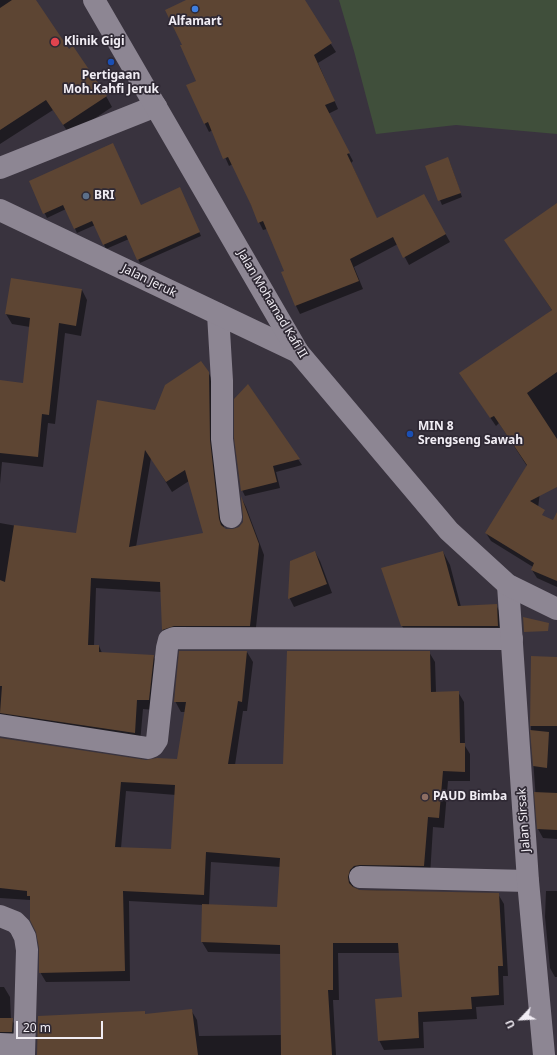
<!DOCTYPE html>
<html>
<head>
<meta charset="utf-8">
<style>
	body { margin:0 }
	#map { position:relative; width:557px; height:1055px; overflow:hidden; background:#39333e; font-family:"Noto Sans",sans-serif }
	canvas { display:block }
	.north { position:absolute; left:501px; top:999px; width:40px; height:40px; -webkit-text-stroke:3px #2f2934; paint-order:stroke; rotate:245deg; font-size:11px; font-weight:700; line-height:16px; text-align:center; color:#f1edf4 }
	.north::after { content:''; display:block; margin:auto; width:14px; height:18px; background:#f1edf4; clip-path:polygon(50% 0,100% 100%,50% 72%,0 100%) }
	.scale { position:absolute; left:16px; top:1021px; width:87px; height:18px; box-sizing:border-box; border:2px solid #f1edf4; border-top:0; padding-left:5px; font-size:12px; line-height:14px; white-space:nowrap; color:#f1edf4; -webkit-text-stroke:3px #2f2934; paint-order:stroke }
</style>
</head>
<body>
<div id="map">
<canvas width="557" height="1055"></canvas>
<div class="north">U</div>
<div class="scale">20 m</div>
</div>
<script>
const context = document.querySelector('canvas').getContext('2d');
context.lineJoin = 'round';
function paint(path, color) {
  context.fillStyle = color;
  context.fill(path, 'evenodd');
}
function toPath(rows) {
  const path = new Path2D();
  for (const r of rows) {
    path.moveTo(r[0], r[1]);
    for (let i = 2; i < r.length; i += 2) path.lineTo(r[i], r[i + 1]);
  }
  return path;
}
function strokePath(path, color, width, dash) {
  context.strokeStyle = color;
  context.lineWidth = width;
  context.lineCap = dash ? 'butt' : 'round';
  context.setLineDash(dash || []);
  context.stroke(path);
}
function write(font, color, halo, rows, align = 'center') {
  context.font = font + ' "Noto Sans",sans-serif';
  context.lineWidth = 3.5;
  context.setLineDash([]);
  context.textBaseline = 'middle';
  context.strokeStyle = halo;
  context.fillStyle = color;
  for (const [text, x, y, turn = 0] of rows) {
    context.save();
    context.translate(x, y);
    context.rotate((+turn || 0) * Math.PI / 180);
    context.textAlign = isNaN(turn) ? turn : align;
    if (halo) context.strokeText(text, 0, 0);
    context.fillText(text, 0, 0);
    context.restore();
  }
}
paint(toPath([
	[339,0,557,0,557,134,456,125,376,134,354,51]
]), '#404f3b');
paint(toPath([
	[0,0,35,0,68,51,106,96,112,107,70,135,53,110,0,144],
	[188,0,303,0,336,52,318,63,338,109,328,114,353,161,351,163,377,219,424,196,450,242,409,265,398,244,354,267,363,289,300,314,296,306,283,273,285,272,267,229,263,230,259,222,233,164,229,166,213,130,209,132,205,124,187,86,197,81,183,45],
	[450,163,462,197,442,205,426,166],
	[30,182,141,206,182,193,201,236,140,263,129,239,106,249,95,225,77,233,66,209,47,218],
	[557,205,557,485,541,484,537,516,557,523,557,587,537,578,532,570,533,567,491,541,486,533,527,466,499,423,496,426,465,381,552,310,505,240],
	[12,279,82,290,87,300,81,336,65,333,55,424,48,423,43,467,2,462,0,484,0,381,24,384,30,327,12,324,6,314],
	[208,372,214,383,215,451,224,528,226,530,233,530,239,528,244,522,243,501,246,507,264,555,255,636,169,640,163,630,161,592,96,588,94,646,99,646,102,653,153,656,159,666,154,710,143,709,140,743,0,724,0,523,44,531,77,535,156,411],
	[151,458,172,492,189,481,204,534,136,547],
	[248,385,302,465,276,472,280,488,245,496,242,490],
	[315,552,320,561,332,593,294,607,290,599,291,561],
	[443,552,450,565,461,607,496,605,503,618,505,639,409,638,402,626],
	[247,652,253,662,247,711,243,711,235,765,284,765,429,652,435,662,436,692,458,692,464,702,465,746,470,754,470,781,448,781,444,828,433,827,430,876,355,880,353,887,360,890,498,894,504,904,508,976,503,976,504,1005,476,1007,477,1019,423,1022,424,1048,384,1050,379,1040,403,998,400,953,338,953,339,1000,333,1000,336,1055,37,1055,146,1015,191,1010,197,1020,199,1036,282,1035,281,954,208,952,202,942,203,905,129,901,130,981,46,982,40,972,40,948,30,900,0,898,0,739,146,761,178,760,185,712,181,712,175,701],
	[126,791,176,795,172,850,121,848],
	[211,862,281,867,278,908,209,905],
	[532,657,557,658,557,839,543,838,538,829,531,730],
	[546,891,557,891,557,977,555,977,550,968,545,917],
	[0,987,4,987,10,997,11,1019,18,1029,17,1042,0,1043]
]), '#0007');
paint(toPath([
	[12,0,36,0,69,49,73,46,107,96,63,125,46,100,0,130,0,8],
	[186,0,305,0,332,43,314,55,335,101,325,105,350,153,347,154,377,218,424,194,446,234,403,258,393,237,350,259,359,281,295,306,281,272,284,271,263,221,258,223,251,205,228,157,223,159,208,122,204,124,186,85,196,81,180,45,182,45,165,10],
	[113,143,141,205,180,187,200,232,137,260,126,235,103,245,92,221,74,229,63,205,43,214,29,181],
	[448,157,461,193,438,201,425,166],
	[557,203,557,372,527,393,557,439,557,487,530,501,545,510,542,515,553,520,557,512,557,581,531,570,534,563,485,533,527,465,494,416,490,418,459,373,552,310,504,240],
	[11,278,82,289,76,326,59,323,49,415,42,414,38,457,0,453,0,380,23,383,30,318,5,314],
	[201,361,209,372,210,440,219,519,221,525,226,529,233,529,239,527,243,522,243,516,241,496,259,544,250,626,174,626,162,630,160,582,91,578,88,645,99,645,99,652,154,655,149,700,137,700,135,733,0,713,2,686,0,686,0,580,5,582,14,525,76,533,97,400,155,410,165,385],
	[145,450,166,482,185,470,203,533,129,547],
	[248,384,300,459,273,466,277,482,241,491,234,438,234,399],
	[315,551,327,584,288,599,290,561],
	[443,551,458,606,497,604,498,626,401,626,381,568],
	[523,617,549,623,548,631,524,632],
	[179,651,247,651,242,702,238,701,228,764,283,764,287,651,430,651,431,692,459,691,460,743,465,743,465,772,443,771,439,818,428,817,424,866,360,865,354,866,350,870,348,877,349,883,353,887,360,890,499,893,503,966,498,966,499,995,471,997,472,1009,418,1012,419,1038,378,1041,375,999,402,997,398,943,333,943,333,990,328,990,332,1055,281,1055,280,945,201,942,202,904,277,907,280,858,206,852,204,895,123,891,125,971,39,973,39,948,36,932,30,920,30,896,27,896,27,891,0,888,0,738,146,760,157,758,177,759,186,702,174,702],
	[121,782,175,785,171,849,115,847],
	[531,656,557,657,557,726,530,726],
	[530,730,549,732,547,768,533,766],
	[534,792,557,793,557,830,537,829],
	[192,1009,198,1055,37,1055,38,1016,145,1011,145,1014],
	[0,1018,13,1018,12,1032,0,1032]
]), '#5d4533');
strokePath(toPath([
	[0,168,156,106],
	[218,314,222,381,222,439,231,517],
	[0,725,148,748,153,746,157,740,167,648,169,640,174,638,512,639],
	[360,877,528,881],
	[0,916,15,922,20,927,25,937,27,950,24,1055],
	[0,1044,24,1045]
]), '#8d8693', 22);
strokePath(toPath([
	[0,210,298,352],
	[508,585,528,881,544,1055]
]), '#8d8693', 22);
strokePath(toPath([
	[94,0,298,352,449,531,508,585,557,609]
]), '#8d8693', 22);
for (const [x, y, r, color] of [
	[195,9,4,"#3f7fe0"],
	[55,42,5,"#e0444e"],
	[111,62,4,"#1a4fb4"],
	[86,196,4,"#5c6f8a"],
	[410,434,4,"#1a4fb4"],
	[425,797,4,"#8d6e63"]
]) {
  const dot = new Path2D();
  dot.arc(x, y, r, 0, 2 * Math.PI);
  context.fillStyle = color;
  context.fill(dot);
  strokePath(dot, '#2f2934', 1.5);
}
write('bold 12px', '#f1edf4', '#2f2934', [
	["Alfamart",195,22,"center"],
	["Klinik Gigi",64,42],
	["Pertigaan",111,76,"center"],
	["Moh.Kahfi Jeruk",111,90,"center"],
	["BRI",94,196],
	["MIN 8",418,427],
	["Srengseng Sawah",418,441],
	["PAUD Bimba",433,797]
], 'left');
write('12px', '#f1edf4', '#2f2934', [
	["Jalan Jeruk",149,281,26],
	["Jalan Mohamad Kafi II",272,304,59],
	["Jalan Sirsak",524,820,-94]
]);
</script>
</body>
</html>
